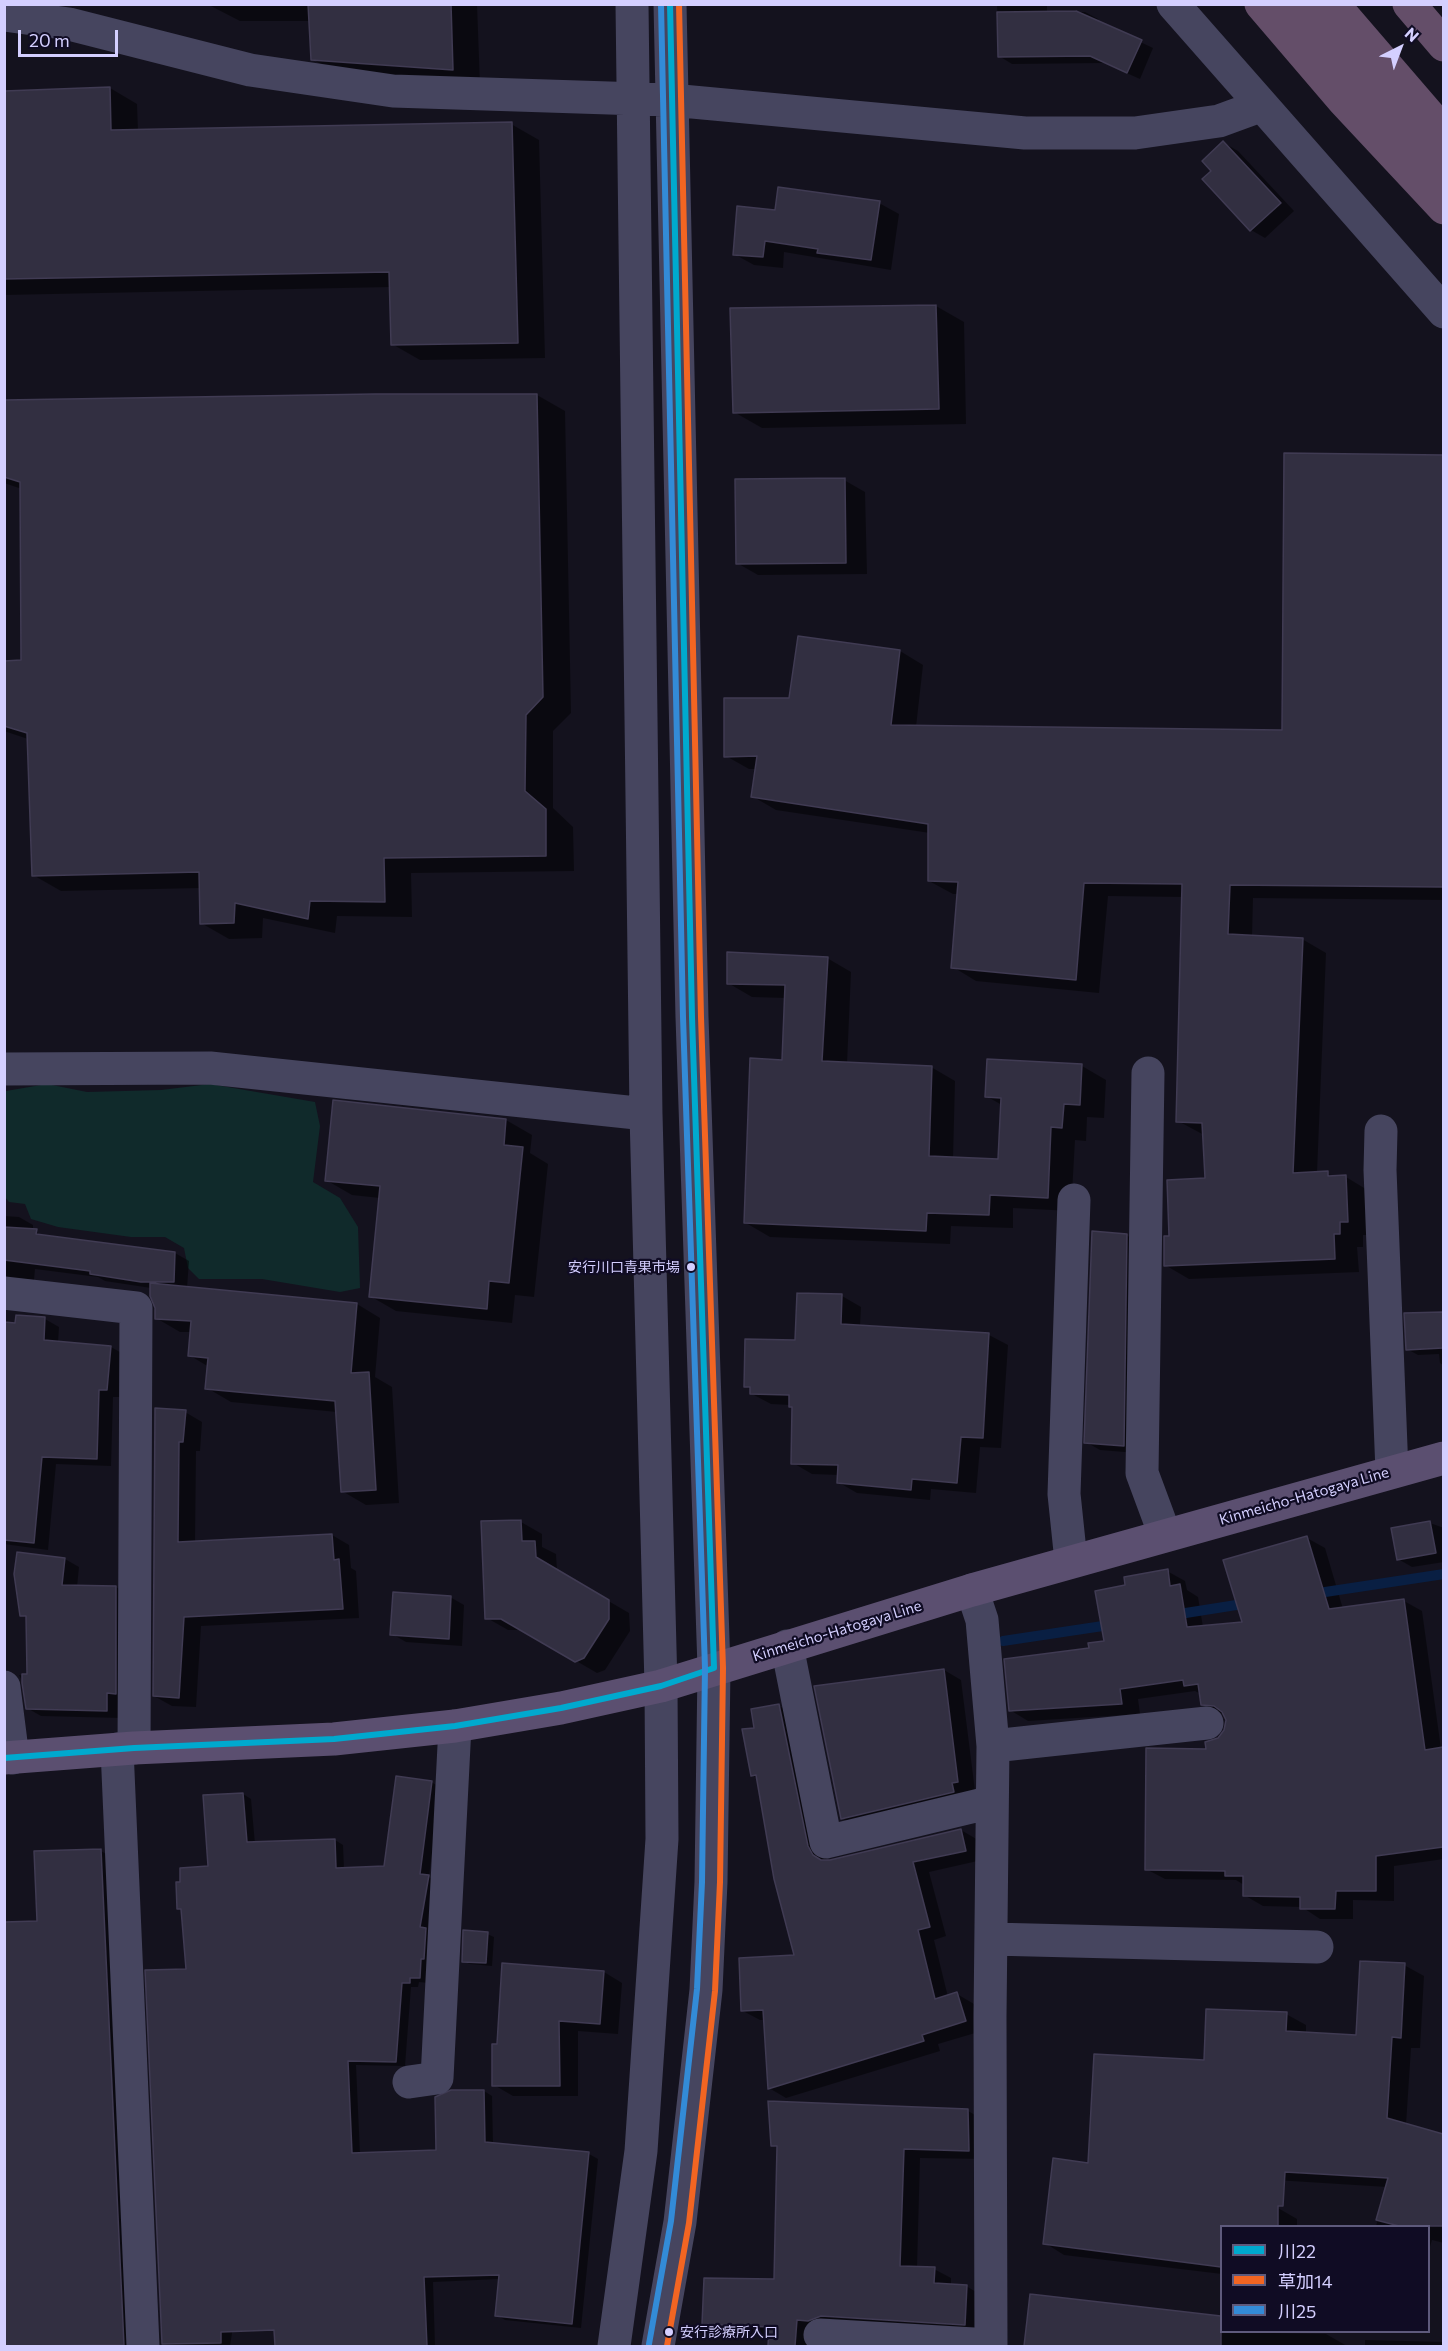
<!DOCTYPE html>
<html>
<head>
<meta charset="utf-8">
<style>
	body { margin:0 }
	#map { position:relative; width:1448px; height:2351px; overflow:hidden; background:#14121e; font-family:Commissioner,"Noto Sans JP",sans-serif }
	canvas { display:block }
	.frame { position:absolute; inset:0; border:6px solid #d4cfff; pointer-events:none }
	.legend { position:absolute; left:1220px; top:2225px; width:210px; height:108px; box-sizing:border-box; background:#100c24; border:2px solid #5e5a7c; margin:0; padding:8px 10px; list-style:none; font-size:18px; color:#d4cfff }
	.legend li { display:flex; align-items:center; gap:12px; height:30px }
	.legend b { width:30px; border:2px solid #5e5a7c }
	.north { position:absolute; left:1370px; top:18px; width:60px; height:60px; -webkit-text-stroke:4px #100c24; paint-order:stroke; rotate:42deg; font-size:16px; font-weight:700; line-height:24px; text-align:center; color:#d4cfff }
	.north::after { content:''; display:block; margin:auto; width:21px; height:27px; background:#d4cfff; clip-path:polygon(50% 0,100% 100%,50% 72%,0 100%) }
	.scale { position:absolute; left:18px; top:30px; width:100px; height:27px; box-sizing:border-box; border:3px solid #d4cfff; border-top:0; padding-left:8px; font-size:18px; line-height:21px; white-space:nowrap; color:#d4cfff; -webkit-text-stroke:4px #100c24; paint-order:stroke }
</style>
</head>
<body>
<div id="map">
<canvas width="1448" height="2351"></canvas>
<div class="frame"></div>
<ul class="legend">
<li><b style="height:8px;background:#00a9ce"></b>川22</li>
<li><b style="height:8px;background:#f26522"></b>草加14</li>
<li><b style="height:8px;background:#338bd7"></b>川25</li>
</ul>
<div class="north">N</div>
<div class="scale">20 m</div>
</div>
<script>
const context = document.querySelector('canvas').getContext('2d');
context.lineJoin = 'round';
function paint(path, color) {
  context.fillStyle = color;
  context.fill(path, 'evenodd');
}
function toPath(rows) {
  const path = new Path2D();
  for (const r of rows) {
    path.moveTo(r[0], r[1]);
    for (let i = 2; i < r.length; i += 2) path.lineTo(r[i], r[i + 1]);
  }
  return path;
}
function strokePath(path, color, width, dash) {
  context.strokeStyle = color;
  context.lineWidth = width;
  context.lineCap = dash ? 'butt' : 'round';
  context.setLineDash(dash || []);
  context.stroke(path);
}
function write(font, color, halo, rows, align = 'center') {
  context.font = font + ' Commissioner,"Noto Sans JP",sans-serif';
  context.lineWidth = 4.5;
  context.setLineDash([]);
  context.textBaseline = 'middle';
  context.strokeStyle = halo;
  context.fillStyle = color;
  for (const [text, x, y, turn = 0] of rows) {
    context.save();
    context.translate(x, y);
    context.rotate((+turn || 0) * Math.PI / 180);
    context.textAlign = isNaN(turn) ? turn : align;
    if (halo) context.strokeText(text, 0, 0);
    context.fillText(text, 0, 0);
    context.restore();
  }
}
paint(toPath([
	[47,1084,87,1092,161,1090,210,1084,315,1102,320,1126,313,1182,340,1198,358,1227,360,1288,340,1292,262,1279,199,1279,188,1268,184,1248,165,1237,131,1237,58,1227,31,1219,25,1204,9,1202,5,1197,4,1094,6,1091]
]), '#102a2b');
paint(toPath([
	[207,4,477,4,480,85,340,75,312,59,310,21,240,21],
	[997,4,1047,4,1047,13,1085,12,1098,19,1098,22,1153,48,1140,79,1104,63,1012,64,999,56],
	[110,88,137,104,138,131,511,124,539,140,545,358,420,360,392,344,391,287,4,295,4,92],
	[1224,143,1238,151,1294,211,1265,238,1251,230,1204,179,1213,171],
	[879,203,899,214,891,270,784,252,783,268,754,265,734,254,776,211],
	[936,306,964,322,966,424,762,428,734,412,732,310],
	[537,395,565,411,571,713,553,731,553,808,573,827,574,871,411,873,412,917,337,916,335,933,263,918,262,938,229,939,201,923,201,888,61,891,33,875,28,739,4,731,4,663,23,662,22,489,4,483,4,401],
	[1286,455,1444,457,1444,900,1253,898,1252,937,1302,939,1326,953,1317,1173,1346,1177,1369,1191,1371,1235,1363,1235,1363,1247,1357,1247,1359,1272,1189,1279,1165,1265,1171,1238,1207,1180,1204,1135,1178,1121,1183,897,1108,896,1099,993,976,981,953,967,959,894,953,894,929,881,930,833,776,810,752,796,756,769,749,769,726,756,791,699,900,651,923,665,916,727,1284,731],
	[844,480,865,492,867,574,758,575,737,563],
	[827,958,851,972,847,1064,931,1067,955,1081,953,1159,999,1161,1002,1105,986,1096,988,1061,1082,1066,1106,1080,1104,1118,1087,1117,1086,1141,1075,1140,1071,1211,1013,1208,1013,1228,951,1226,950,1244,770,1237,746,1223,783,1061,786,998,752,997,728,983],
	[506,1120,532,1135,530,1153,548,1164,534,1297,515,1295,512,1323,396,1311,370,1296,380,1198,352,1195,326,1180],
	[4,1216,19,1217,33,1225,33,1231,46,1237,175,1253,189,1261,187,1288,357,1304,380,1318,375,1377,392,1387,399,1503,366,1505,342,1491,337,1412,231,1402,207,1388,209,1367,189,1355,191,1332,180,1332,156,1318,151,1288,105,1281,98,1277,35,1269,34,1280,4,1277],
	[1126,1235,1140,1243,1137,1453,1100,1450,1086,1442],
	[842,1296,861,1307,860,1326,989,1335,1008,1345,1001,1448,980,1447,976,1493,931,1489,930,1500,857,1493,838,1482,839,1475,812,1474,793,1463,793,1407,790,1405,771,1404,752,1394,752,1390,745,1386,797,1342],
	[1444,1313,1444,1366,1440,1363,1439,1354,1418,1355,1407,1349,1406,1315],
	[17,1317,45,1319,59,1327,58,1343,111,1347,125,1355,121,1397,113,1397,111,1466,56,1464,48,1550,4,1544,4,1324,16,1324],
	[157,1410,185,1412,202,1422,200,1451,196,1451,195,1543,332,1535,349,1545,351,1568,356,1571,359,1618,201,1626,196,1707,172,1706,154,1696],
	[521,1522,542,1534,542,1547,556,1554,557,1571,629,1613,630,1631,605,1670,597,1673,523,1630,508,1630,487,1618],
	[1430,1523,1444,1528,1444,1562,1412,1567,1398,1559],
	[1307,1538,1325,1548,1343,1609,1404,1601,1422,1611,1441,1749,1444,1749,1444,1859,1394,1866,1394,1901,1353,1900,1353,1919,1320,1919,1302,1907,1263,1906,1244,1895,1244,1885,1236,1880,1165,1879,1146,1869,1208,1751,1226,1731,1225,1715,1202,1704,1201,1694,1195,1691,1138,1699,1140,1714,1028,1721,1010,1710,1090,1649,1106,1642,1127,1586,1167,1571,1185,1581,1187,1590,1198,1597,1203,1627,1244,1623],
	[65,1559,79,1567,77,1587,116,1587,130,1595,121,1718,41,1716,27,1708,24,1684,19,1675,29,1676,27,1618,22,1615],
	[450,1597,464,1605,462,1646,406,1642,392,1634],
	[944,1670,961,1680,975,1791,859,1828,842,1818],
	[779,1706,796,1715,827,1862,961,1830,978,1840,982,1860,929,1872,946,1936,934,1940,948,1997,957,1994,974,2004,982,2031,938,2044,940,2051,786,2098,769,2088,765,2020,760,2020,743,2011,796,1957,758,1779,752,1775,756,1729],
	[431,1782,440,1787,429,1877,437,1882,429,1983,419,1982,418,1987,411,1987,405,2066,356,2065,360,2154,437,2152,484,2091,492,2096,493,2145,589,2154,598,2159,581,2328,505,2320,497,2315,500,2279,433,2282,435,2346,276,2346,269,2215,233,2327,230,2346,169,2346,163,2343,187,1970,183,1910,179,1908,210,1868,243,1794,251,1799,255,1844,335,1840,343,1845,344,1869,385,1867],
	[101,1851,115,1859,137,2346,4,2346,4,1924,38,1923],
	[487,1934,494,1937,492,1966,470,1964,463,1961],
	[1404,1965,1424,1976,1420,2048,1411,2048,1406,2125,1444,2135,1444,2243,1432,2240,1428,2253,1428,2226,1376,2226,1387,2187,1195,2175,1278,2208,1297,2219,1297,2226,1222,2226,1222,2274,1064,2255,1045,2243,1089,2164,1205,2062,1286,2014,1306,2025,1306,2033,1357,2037],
	[604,1972,622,1983,618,2034,578,2031,578,2096,513,2096,494,2085,498,2046],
	[968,2111,984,2120,985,2159,920,2158,917,2268,934,2269,951,2278,951,2286,966,2286,983,2296,981,2333,818,2346,770,2346,770,2335,720,2333,703,2323,775,2281,779,2149,772,2145],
	[1031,2295,1222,2318,1222,2332,1326,2334,1347,2346,1025,2346],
	[1365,2340,1444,2342,1444,2346,1365,2346]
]), '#0007');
strokePath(toPath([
	[1312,1594,1444,1574],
	[1173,1615,1249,1603],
	[1003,1641,1116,1624]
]), '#091f43', 10);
const building = toPath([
	[308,4,451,4,453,70,311,60,308,4],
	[1076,11,1142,40,1127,73,1090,56,998,57,997,12,1076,11],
	[110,87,111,130,512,122,518,343,391,345,389,272,4,279,4,91,110,87],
	[1223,141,1281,203,1250,231,1202,179,1211,171,1202,161,1223,141],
	[778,187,880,201,871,260,817,253,818,249,765,241,763,257,733,255,737,206,775,210,778,187],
	[936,305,939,409,733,413,730,308,936,305],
	[375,394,537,394,543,697,526,715,525,791,546,809,546,856,384,858,385,902,310,901,308,919,235,903,234,923,200,924,199,872,32,876,27,733,4,726,4,661,21,660,20,482,4,477,4,400,375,394],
	[1284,453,1443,455,1443,887,1230,885,1228,934,1303,938,1293,1173,1328,1171,1328,1176,1346,1175,1348,1222,1340,1222,1340,1234,1334,1234,1335,1259,1164,1266,1164,1236,1169,1236,1167,1180,1205,1178,1202,1123,1176,1122,1182,884,1084,883,1076,980,951,968,958,882,928,881,928,824,751,797,757,756,724,757,724,698,789,698,798,636,900,650,891,725,1282,730,1284,453],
	[845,478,846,563,736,564,735,479,845,478],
	[727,952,828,957,822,1061,932,1066,929,1156,998,1159,1001,1098,985,1097,987,1059,1082,1064,1080,1105,1064,1104,1062,1128,1051,1127,1048,1198,990,1195,989,1215,927,1213,926,1231,744,1223,750,1058,782,1060,785,985,727,984,727,952],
	[333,1100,506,1119,504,1145,523,1147,509,1283,489,1281,487,1309,369,1297,380,1186,325,1181,333,1100],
	[4,1227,37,1229,36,1234,175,1252,174,1282,141,1282,90,1274,90,1271,4,1260,4,1227],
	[1092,1231,1127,1234,1124,1446,1084,1443,1092,1231],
	[150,1283,357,1303,351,1373,369,1372,376,1490,341,1492,335,1401,205,1389,208,1358,188,1356,191,1321,155,1319,155,1308,150,1296,150,1283],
	[797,1293,842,1294,841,1324,989,1333,983,1438,961,1437,957,1483,912,1479,911,1490,869,1486,837,1483,838,1465,791,1464,792,1407,789,1407,789,1395,750,1394,750,1387,744,1387,745,1339,795,1340,797,1293],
	[1443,1312,1443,1348,1406,1350,1404,1313,1443,1312],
	[16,1315,45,1317,44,1340,111,1346,107,1390,99,1390,97,1459,42,1457,34,1543,4,1540,4,1322,15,1323,16,1315],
	[155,1408,186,1410,183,1442,179,1442,178,1542,332,1534,334,1560,339,1559,343,1609,184,1617,179,1698,153,1696,155,1408],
	[521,1520,522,1541,535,1541,536,1557,609,1600,609,1619,584,1658,575,1662,501,1619,485,1619,481,1521,521,1520],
	[1430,1521,1436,1553,1397,1560,1391,1528,1430,1521],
	[1307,1536,1329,1609,1404,1599,1425,1750,1443,1747,1443,1847,1376,1856,1376,1891,1336,1891,1335,1909,1300,1909,1300,1897,1243,1896,1243,1876,1225,1876,1225,1871,1145,1870,1146,1748,1206,1749,1205,1742,1218,1738,1224,1730,1226,1720,1222,1712,1214,1706,1201,1705,1198,1684,1184,1686,1183,1680,1120,1689,1122,1704,1009,1711,1004,1659,1089,1648,1088,1643,1104,1641,1095,1591,1125,1585,1124,1577,1168,1569,1170,1586,1180,1584,1187,1627,1242,1622,1223,1560,1307,1536],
	[17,1552,65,1558,62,1585,116,1586,116,1694,107,1693,107,1711,26,1709,22,1683,22,1674,27,1674,26,1616,20,1616,14,1574,17,1552],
	[393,1592,451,1596,449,1639,390,1635,393,1592],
	[944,1669,958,1782,952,1783,954,1792,841,1819,814,1686,944,1669],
	[779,1704,808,1846,813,1855,821,1860,830,1860,961,1829,966,1851,913,1862,930,1927,918,1930,935,1999,957,1992,966,2021,922,2035,924,2041,768,2089,763,2010,741,2011,739,1958,794,1955,774,1879,756,1775,751,1776,742,1729,754,1728,751,1709,779,1704],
	[396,1776,432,1781,420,1874,429,1875,420,1927,426,1928,424,1959,421,1959,420,1978,410,1978,410,1983,402,1983,396,2062,348,2061,352,2153,436,2150,435,2097,451,2090,484,2090,485,2142,589,2152,572,2324,495,2316,499,2275,424,2277,427,2346,275,2346,274,2330,221,2332,221,2343,162,2344,145,1970,186,1969,181,1909,177,1909,176,1882,180,1882,180,1868,208,1866,203,1795,243,1793,247,1842,335,1839,336,1868,384,1866,396,1776],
	[101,1849,124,2345,4,2346,4,1922,37,1921,34,1851,101,1849],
	[463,1930,488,1932,486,1963,462,1962,463,1930],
	[1360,1961,1405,1963,1401,2038,1392,2037,1387,2118,1443,2134,1443,2226,1399,2226,1376,2220,1388,2178,1285,2172,1283,2206,1278,2206,1278,2226,1221,2226,1221,2267,1043,2244,1053,2158,1088,2163,1094,2054,1204,2060,1206,2009,1287,2012,1286,2031,1356,2035,1360,1961],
	[502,1963,604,1971,600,2024,559,2021,560,2086,492,2086,492,2044,497,2044,502,1963],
	[768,2101,968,2109,969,2151,904,2149,900,2266,935,2267,934,2283,967,2285,965,2325,821,2316,808,2321,797,2320,795,2346,768,2346,769,2327,702,2324,704,2278,774,2279,777,2146,771,2146,768,2101],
	[1030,2294,1221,2316,1221,2346,1024,2346,1030,2294]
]);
paint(building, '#322f41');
strokePath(building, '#403b53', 1.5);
strokePath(toPath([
	[1173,4,1444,312],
	[4,15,69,24,250,70,393,91,671,100,1025,133,1135,133,1219,121,1260,106],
	[4,1069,210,1068,646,1114],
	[1148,1073,1142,1473,1165,1535],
	[1381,1131,1380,1170,1392,1472],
	[4,1293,136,1308,134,1748],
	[1071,1561,1064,1494,1074,1200],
	[972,1590,982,1620,993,1746,990,2016,991,2346],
	[787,1646,826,1842,992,1802],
	[4,1687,13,1758],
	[993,1746,1207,1723],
	[117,1749,143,2346],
	[991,1939,1317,1947],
	[409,2082,437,2078,455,1726],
	[820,2335,991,2345],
	[614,2346,641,2151,662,1839,661,1686,646,1114,632,4],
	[658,2346,680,2222,706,1990,711,1882,714,1668,692,1017,670,4]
]), '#46455f', 33);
strokePath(toPath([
	[4,1758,134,1748,334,1739,455,1726,561,1708,661,1686,972,1590,1444,1458]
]), '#5b4f70', 33);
strokePath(toPath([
	[1261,4,1344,101,1444,208],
	[1298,4,1444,175],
	[1333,4,1444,133],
	[1409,4,1444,45]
]), '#644e69', 33);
strokePath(toPath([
	[4,1758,134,1748,334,1739,455,1726,561,1708,661,1686,714,1668,692,1017,670,4]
]), '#00a9ce', 6);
strokePath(toPath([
	[667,2346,689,2223,715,1991,720,1882,723,1668,701,1017,679,4]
]), '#f26522', 6);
strokePath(toPath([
	[649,2344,671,2221,697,1989,702,1882,705,1668,683,1017,661,4]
]), '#338bd7', 6);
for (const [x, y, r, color] of [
	[691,1267,5,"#d4cfff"],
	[669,2332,5,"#d4cfff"]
]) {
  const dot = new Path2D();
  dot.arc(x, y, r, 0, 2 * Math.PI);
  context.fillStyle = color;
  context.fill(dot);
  strokePath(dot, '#100c24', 2);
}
write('14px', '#d4cfff', '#100c24', [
	["安行川口青果市場",680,1267],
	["安行診療所入口",680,2332,"left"]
], 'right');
write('15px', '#d4cfff', '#100c24', [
	["Kinmeicho-Hatogaya Line",1304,1496,-16],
	["Kinmeicho-Hatogaya Line",837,1631,-17]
]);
</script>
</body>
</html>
